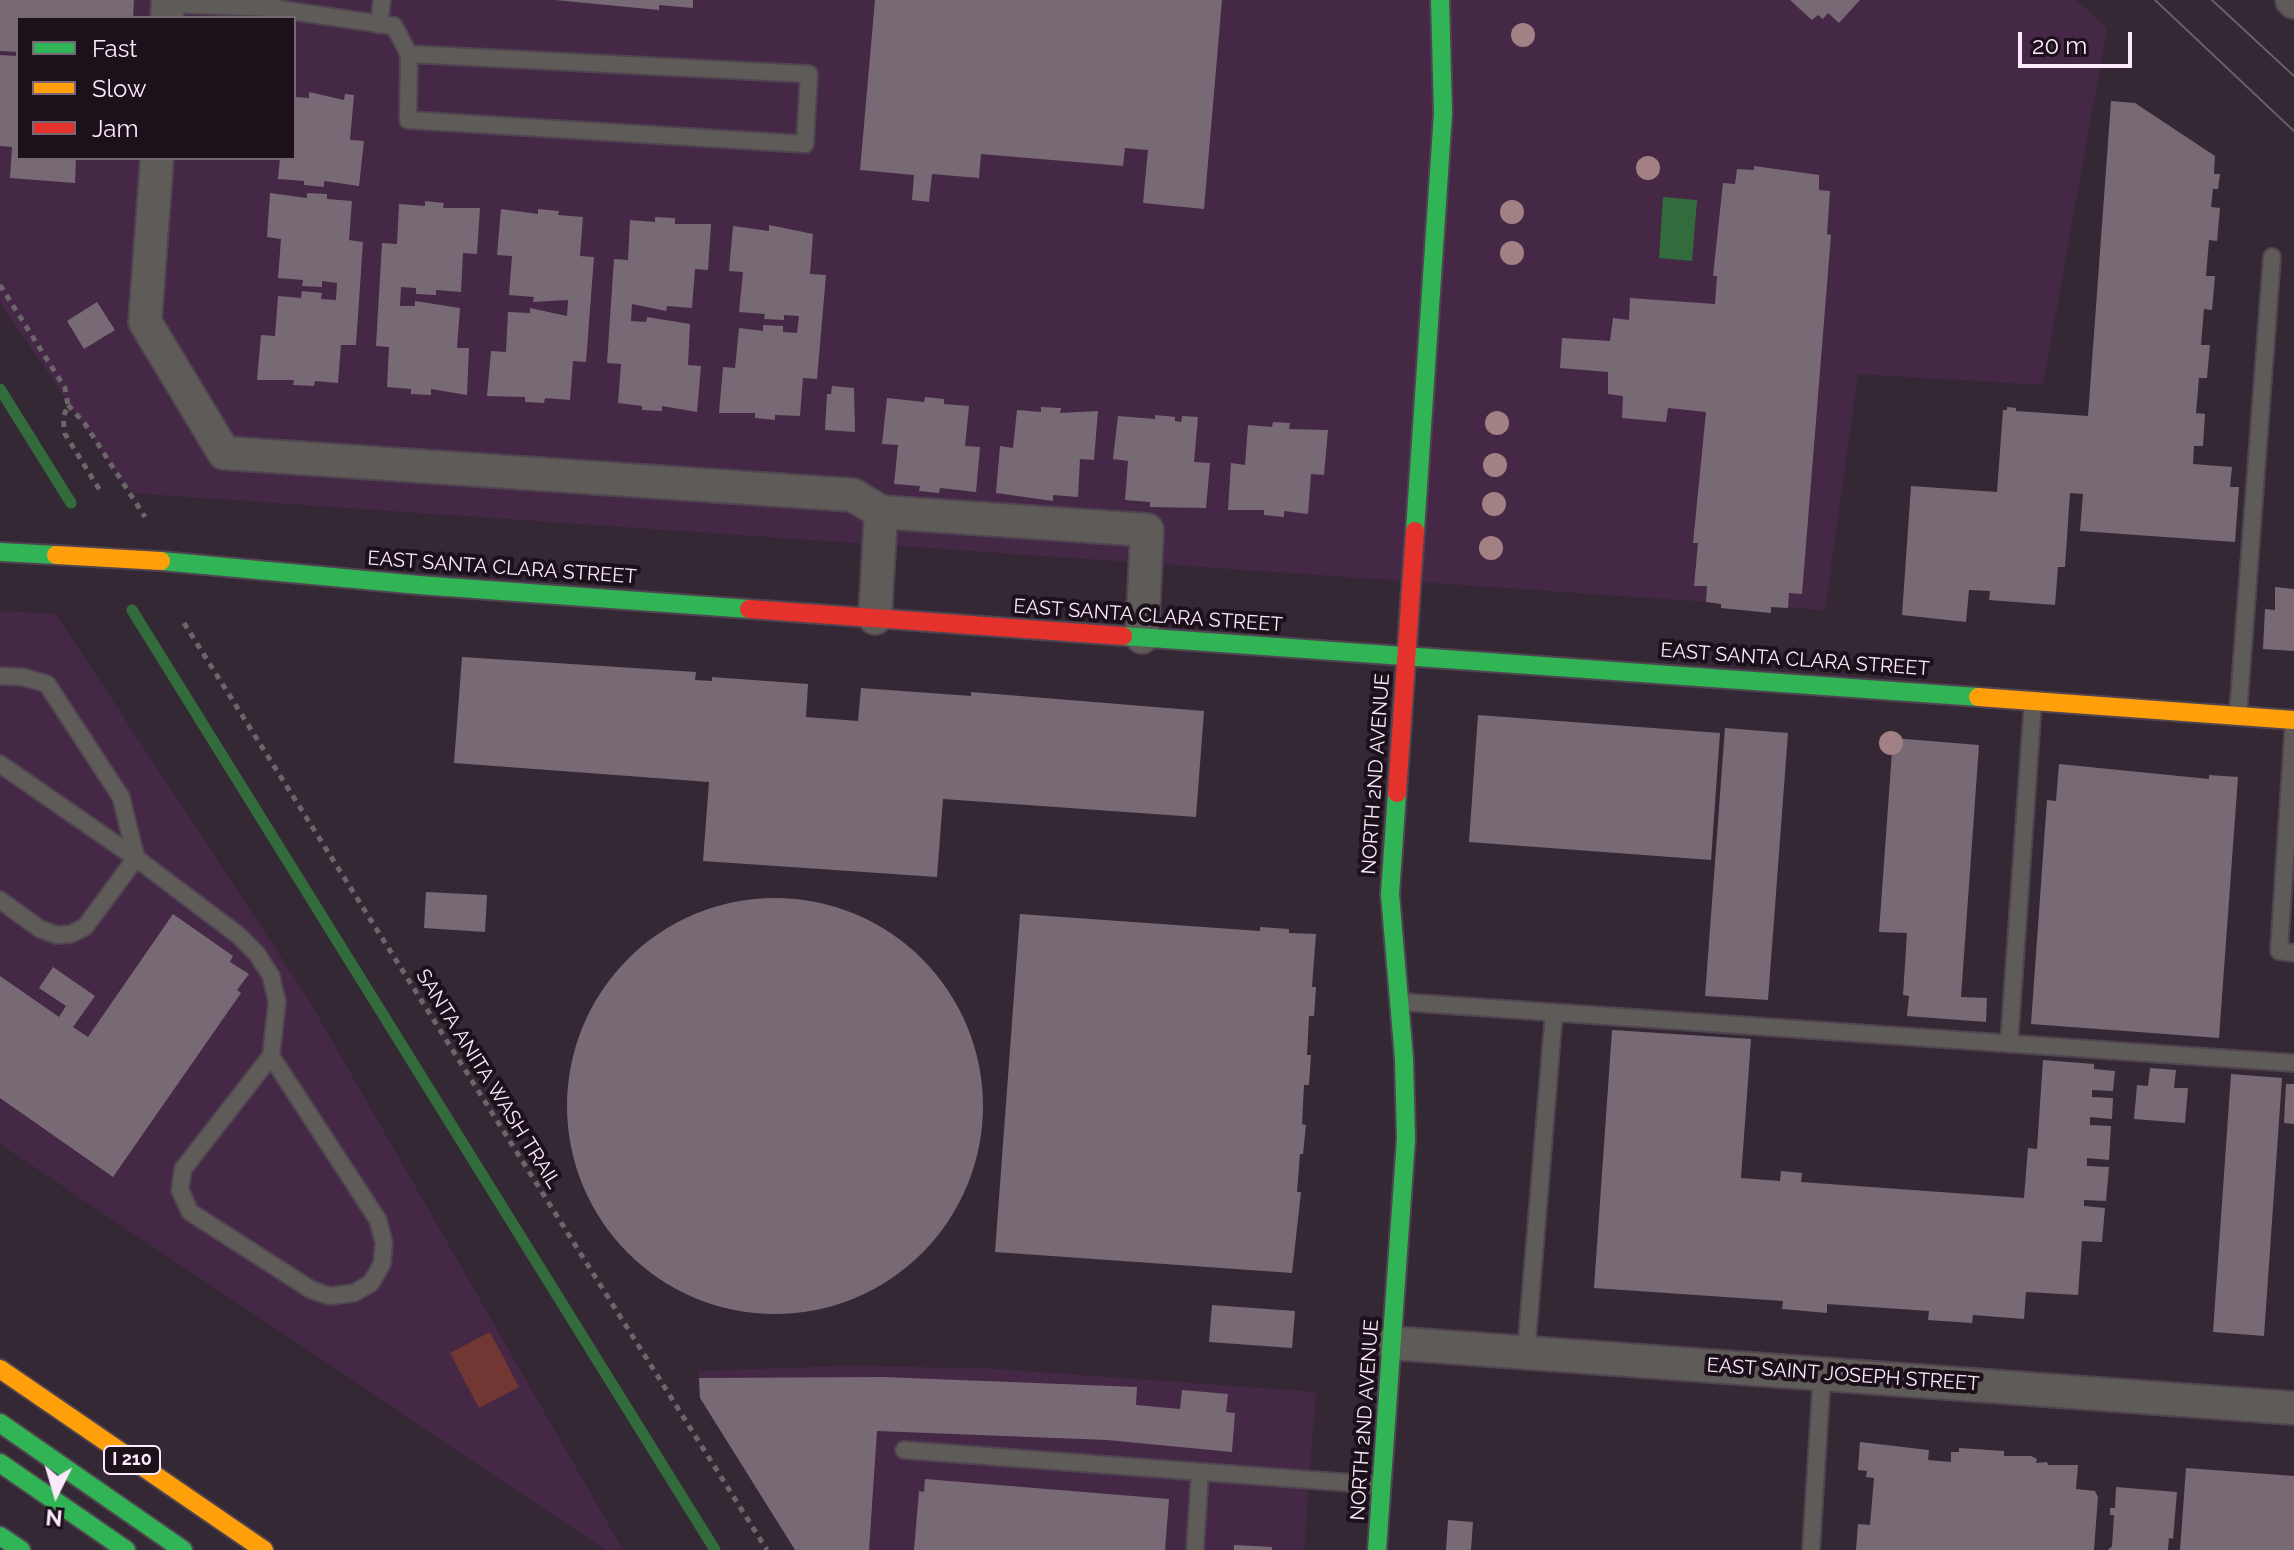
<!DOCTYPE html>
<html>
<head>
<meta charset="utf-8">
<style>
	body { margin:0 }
	#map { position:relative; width:2294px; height:1550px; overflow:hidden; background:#352835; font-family:Raleway,sans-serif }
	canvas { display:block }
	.legend { position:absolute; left:16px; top:16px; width:280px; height:144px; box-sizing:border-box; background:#1c101b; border:2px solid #756774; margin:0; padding:10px 14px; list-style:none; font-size:24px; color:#fbeafa }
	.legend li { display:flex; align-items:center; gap:16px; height:40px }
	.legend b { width:40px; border:2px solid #756774 }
	.north { position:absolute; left:16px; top:1454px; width:80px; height:80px; -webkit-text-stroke:6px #1c101b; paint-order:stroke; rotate:185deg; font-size:22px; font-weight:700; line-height:32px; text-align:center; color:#fbeafa }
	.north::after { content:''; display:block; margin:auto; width:28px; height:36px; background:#fbeafa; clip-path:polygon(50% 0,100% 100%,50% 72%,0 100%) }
	.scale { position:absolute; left:2018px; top:32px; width:114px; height:36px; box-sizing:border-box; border:4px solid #fbeafa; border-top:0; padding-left:10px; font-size:24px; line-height:28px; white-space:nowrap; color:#fbeafa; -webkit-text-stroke:6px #1c101b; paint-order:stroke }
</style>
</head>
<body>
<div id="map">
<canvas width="2294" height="1550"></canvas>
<ul class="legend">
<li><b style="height:10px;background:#30b455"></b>Fast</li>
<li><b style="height:10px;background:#ff9f0a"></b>Slow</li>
<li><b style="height:10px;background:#e5322d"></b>Jam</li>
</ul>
<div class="north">N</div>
<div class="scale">20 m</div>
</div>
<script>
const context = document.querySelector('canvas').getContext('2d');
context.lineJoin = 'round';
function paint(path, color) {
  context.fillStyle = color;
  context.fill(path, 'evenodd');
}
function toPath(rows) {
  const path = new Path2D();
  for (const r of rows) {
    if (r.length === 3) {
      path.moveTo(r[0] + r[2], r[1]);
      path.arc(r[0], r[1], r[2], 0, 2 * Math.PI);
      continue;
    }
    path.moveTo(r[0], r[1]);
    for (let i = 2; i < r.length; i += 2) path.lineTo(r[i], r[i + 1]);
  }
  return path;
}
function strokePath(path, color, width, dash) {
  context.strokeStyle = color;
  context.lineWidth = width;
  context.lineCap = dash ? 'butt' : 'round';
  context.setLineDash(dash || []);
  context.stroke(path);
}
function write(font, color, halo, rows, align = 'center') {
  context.font = font + ' Raleway,sans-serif';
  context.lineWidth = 8;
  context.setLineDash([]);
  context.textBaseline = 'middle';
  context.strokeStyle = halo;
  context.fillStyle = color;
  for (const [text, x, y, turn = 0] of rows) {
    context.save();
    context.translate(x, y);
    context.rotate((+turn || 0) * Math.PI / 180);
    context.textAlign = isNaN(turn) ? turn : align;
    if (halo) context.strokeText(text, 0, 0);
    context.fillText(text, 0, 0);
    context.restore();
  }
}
paint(toPath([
	[0,0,2076,0,2107,28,2043,385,1858,374,1825,610,131,493,0,303],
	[18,18,294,18,294,158,18,158],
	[0,611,56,614,307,997,623,1550,606,1550,0,1144],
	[844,1366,984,1368,1316,1392,1304,1550,795,1550,700,1398,698,1371]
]), '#452845');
paint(toPath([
	[490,1332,519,1387,479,1408,450,1353]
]), '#723733');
paint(toPath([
	[1663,197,1697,200,1692,261,1659,258]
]), '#336c3c');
strokePath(toPath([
	[0,389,71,503],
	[132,610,715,1550]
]), '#336c3c', 11);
paint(toPath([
	[0,0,134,0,133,18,18,18,18,52,0,51],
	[555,0,693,0,693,8,659,5,659,10],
	[875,0,1222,0,1204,209,1143,203,1148,150,1125,148,1123,166,981,154,979,178,932,174,929,202,912,200,914,175,860,170],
	[1790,0,1860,0,1839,23,1828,13,1823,19,1818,15,1812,20],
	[0,55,18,56,18,158,76,158,75,183,10,178,12,147,0,146],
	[309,92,344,100,345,94,354,95,350,140,364,141,359,186,324,181,324,187,304,185,304,181,278,179,280,158,294,158,294,97,309,98],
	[2111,101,2135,103,2215,156,2214,174,2220,174,2218,189,2213,189,2211,207,2220,208,2217,241,2209,240,2206,276,2215,276,2212,310,2204,309,2201,345,2210,345,2207,378,2199,378,2196,413,2205,414,2203,446,2194,446,2193,464,2232,467,2230,487,2239,487,2235,542,2080,531,2083,494,2070,493,2065,567,2058,567,2055,605,1989,600,1990,591,1969,590,1966,622,1902,615,1911,486,1997,492,2003,410,2007,410,2007,407,2016,408,2016,411,2088,416],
	[1754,166,1819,175,1819,190,1830,191,1827,234,1831,235,1802,594,1789,593,1788,608,1771,607,1771,613,1721,608,1721,604,1706,602,1707,586,1694,586,1698,543,1693,543,1706,412,1668,408,1666,422,1622,418,1623,396,1608,394,1608,372,1560,368,1562,338,1610,341,1613,318,1629,320,1630,298,1715,304,1717,276,1713,276,1723,183,1735,184,1737,169,1754,170],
	[270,193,307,198,307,193,327,194,327,199,352,201,349,240,363,242,356,345,341,345,338,383,315,381,314,386,293,385,294,380,257,380,261,335,275,336,278,296,301,298,302,291,322,293,321,299,336,300,337,283,322,281,322,287,302,286,303,280,278,278,281,239,267,237],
	[425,201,444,203,443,208,480,208,477,254,463,253,461,292,436,290,436,295,416,294,416,288,401,287,400,306,415,306,415,301,460,308,457,348,469,348,467,395,431,389,431,395,411,394,411,389,387,387,389,347,376,346,382,243,397,244,399,204,425,206],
	[501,209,538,214,538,209,559,211,558,215,583,217,580,256,594,257,586,362,573,361,570,400,545,398,544,403,525,402,525,397,487,396,491,351,506,352,508,312,530,313,530,308,567,316,568,300,533,302,534,297,509,295,512,256,497,255],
	[655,217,675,218,675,224,711,224,708,270,695,269,692,308,667,306,666,311,632,304,631,321,646,322,647,317,690,324,688,365,701,366,697,412,662,406,662,411,642,410,642,406,618,403,621,364,607,363,614,259,628,260,630,220,655,222],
	[769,225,813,234,810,274,826,275,817,379,803,378,800,416,775,415,775,420,755,418,755,413,719,413,723,367,735,368,739,328,763,331,763,325,783,326,783,332,797,333,799,316,784,315,784,320,764,319,765,314,739,312,743,272,729,271,733,226,769,231],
	[97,302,115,330,84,349,67,321],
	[832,386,854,388,855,432,825,430,827,394,831,394],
	[925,397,944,399,944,404,969,406,965,446,980,447,976,492,940,488,939,493,919,491,920,486,894,484,898,445,882,444,887,398,924,402],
	[1041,407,1061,408,1060,413,1098,411,1094,460,1080,459,1078,497,1053,495,1053,501,996,493,1000,446,1013,448,1017,410,1041,412],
	[1155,415,1175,417,1175,421,1181,422,1182,416,1198,417,1194,462,1210,463,1206,508,1150,507,1150,502,1125,500,1128,461,1113,459,1118,416,1155,419],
	[1273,422,1290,423,1289,429,1328,430,1324,475,1311,474,1308,514,1284,511,1284,517,1264,515,1264,510,1228,510,1231,463,1245,465,1248,425,1272,427],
	[2275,587,2294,589,2294,651,2263,649,2265,609,2275,610],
	[462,657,696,672,695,680,712,681,712,677,808,684,806,717,858,721,861,688,971,696,971,692,1204,711,1196,817,943,799,937,877,703,861,709,782,454,763],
	[1478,715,1720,733,1711,860,1469,842],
	[1725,728,1788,733,1768,1000,1705,996],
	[1893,738,1979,745,1961,997,1987,998,1986,1022,1907,1016,1909,996,1903,995,1907,933,1879,932],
	[2059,764,2209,779,2209,775,2238,777,2219,1038,2031,1024,2047,800,2056,801],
	[426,892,487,895,485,932,424,928],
	[775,1106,208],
	[173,914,233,956,230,962,249,974,237,990,241,993,113,1177,0,1098,0,976,59,1017,66,1006,39,988,53,967,95,996,73,1027,88,1037],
	[1020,914,1260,931,1260,927,1289,929,1289,933,1316,934,1312,987,1316,987,1314,1016,1309,1016,1307,1055,1311,1055,1309,1085,1304,1085,1302,1124,1306,1125,1303,1154,1300,1154,1297,1192,1301,1192,1292,1273,995,1252],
	[1612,1030,1751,1039,1741,1178,1780,1181,1781,1171,1802,1173,1801,1182,2024,1198,2028,1148,2037,1149,2043,1060,2094,1064,2094,1069,2115,1071,2113,1091,2092,1090,2092,1097,2113,1098,2112,1119,2090,1117,2090,1125,2111,1126,2109,1160,2087,1158,2087,1166,2109,1167,2106,1201,2084,1200,2084,1206,2105,1208,2102,1242,2082,1241,2078,1295,2026,1292,2024,1319,1973,1315,1972,1323,1928,1320,1929,1311,1827,1304,1827,1313,1782,1309,1783,1301,1594,1288],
	[2150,1068,2176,1070,2174,1088,2188,1088,2185,1123,2134,1119,2137,1085,2148,1086],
	[2231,1074,2282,1078,2264,1336,2213,1332],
	[2286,1084,2294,1084,2294,1124,2284,1123],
	[1212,1305,1295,1311,1292,1348,1209,1342],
	[884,1377,1137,1387,1136,1405,1180,1409,1182,1390,1228,1394,1226,1412,1235,1413,1232,1452,1107,1440,877,1431,869,1550,795,1550,700,1398,699,1378],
	[1860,1442,1929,1450,1928,1460,1951,1462,1951,1452,1959,1452,1959,1448,2004,1451,2004,1456,2031,1456,2037,1459,2036,1463,2047,1462,2048,1465,2078,1465,2076,1489,2095,1491,2098,1497,2094,1550,1856,1550,1858,1524,1870,1525,1874,1478,1866,1477,1867,1471,1858,1470],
	[2186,1468,2294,1476,2294,1550,2180,1550],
	[925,1479,1169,1499,1165,1550,914,1550,919,1491,924,1492],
	[2116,1487,2177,1492,2173,1539,2169,1538,2168,1550,2108,1550,2112,1546,2114,1515,2110,1515,2110,1508,2115,1508],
	[1448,1520,1473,1522,1471,1550,1446,1550],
	[1234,1545,1272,1547,1272,1550,1234,1550]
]), '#786a74');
const lane = toPath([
	[168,4,271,8,272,0],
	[271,8,394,26,409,54,408,120,805,144,809,74,409,54],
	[379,25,382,0],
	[0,676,23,677,47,684,121,797,136,858,238,935,257,954,271,976,277,1002,271,1056,183,1169,180,1190,190,1212,310,1289,329,1296,354,1293,371,1283,382,1264,384,1243,378,1220,271,1056],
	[2238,714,2272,257],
	[2294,721,2279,951,2294,953],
	[0,764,136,858,85,927,71,934,57,935,40,929,0,900],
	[1402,1002,2294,1063],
	[2009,1044,2033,701],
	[1526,1352,1554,1012],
	[904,1450,1380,1485],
	[1195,1550,1200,1472],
	[1811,1550,1822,1374]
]);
const street = toPath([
	[2292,0,2294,2],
	[167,18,168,0],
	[157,158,145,322,224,453,853,495,881,512,1147,530,1142,637],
	[875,618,881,512],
	[1392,1343,2294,1408]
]);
const fast = toPath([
	[1415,531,1443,113,1440,0],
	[0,552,56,555],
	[161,561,419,585,749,609],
	[1123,636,1978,697],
	[0,1423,183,1550],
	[0,1463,126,1550],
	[0,1536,21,1550],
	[1377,1550,1406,1139,1404,1059,1390,894,1397,793]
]);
const slow = toPath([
	[1978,697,2294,720],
	[0,1369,264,1550]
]);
const jam = toPath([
	[749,609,1123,636],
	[1397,793,1415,531]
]);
strokePath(lane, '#504450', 20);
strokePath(street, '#504450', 36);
strokePath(fast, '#504450', 22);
strokePath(slow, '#504450', 22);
strokePath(jam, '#504450', 22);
strokePath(toPath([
	[0,285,65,388,68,405,63,418,65,434,101,492],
	[68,405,85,424,145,517],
	[184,623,767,1550]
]), '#6b6667', 5, [6, 6]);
strokePath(lane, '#5f5b58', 16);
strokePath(street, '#5f5b58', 32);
strokePath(fast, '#30b455', 18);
strokePath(slow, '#ff9f0a', 18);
strokePath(jam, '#e5322d', 18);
strokePath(toPath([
	[2155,0,2294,131],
	[2212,0,2294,76]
]), '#686165', 2);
const slowBridge = toPath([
	[56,555,161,561]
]);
strokePath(slowBridge, '#504450', 22, []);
strokePath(slowBridge, '#ff9f0a', 18);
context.fillStyle = '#a18184';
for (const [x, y] of [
	[1523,35],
	[1648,168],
	[1512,212],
	[1512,253],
	[1497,423],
	[1495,465],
	[1494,504],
	[1491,548],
	[1891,743]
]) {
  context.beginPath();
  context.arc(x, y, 12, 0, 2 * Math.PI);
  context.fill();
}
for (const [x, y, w] of [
	[132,1460,56]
]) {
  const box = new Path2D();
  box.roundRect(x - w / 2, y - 14, w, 28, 6);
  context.fillStyle = '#1c101b';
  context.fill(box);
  strokePath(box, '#fbeafa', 2);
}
write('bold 18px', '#fbeafa', null, [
	["I 210",132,1460]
]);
write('20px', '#fbeafa', '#1c101b', [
	["EAST SANTA CLARA STREET",502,568,4],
	["EAST SANTA CLARA STREET",1148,616,4],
	["EAST SANTA CLARA STREET",1795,660,4],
	["NORTH 2ND AVENUE",1376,774,-86],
	["SANTA ANITA WASH TRAIL",488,1079,58],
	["EAST SAINT JOSEPH STREET",1843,1375,4],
	["NORTH 2ND AVENUE",1365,1420,-86]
]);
</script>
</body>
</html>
